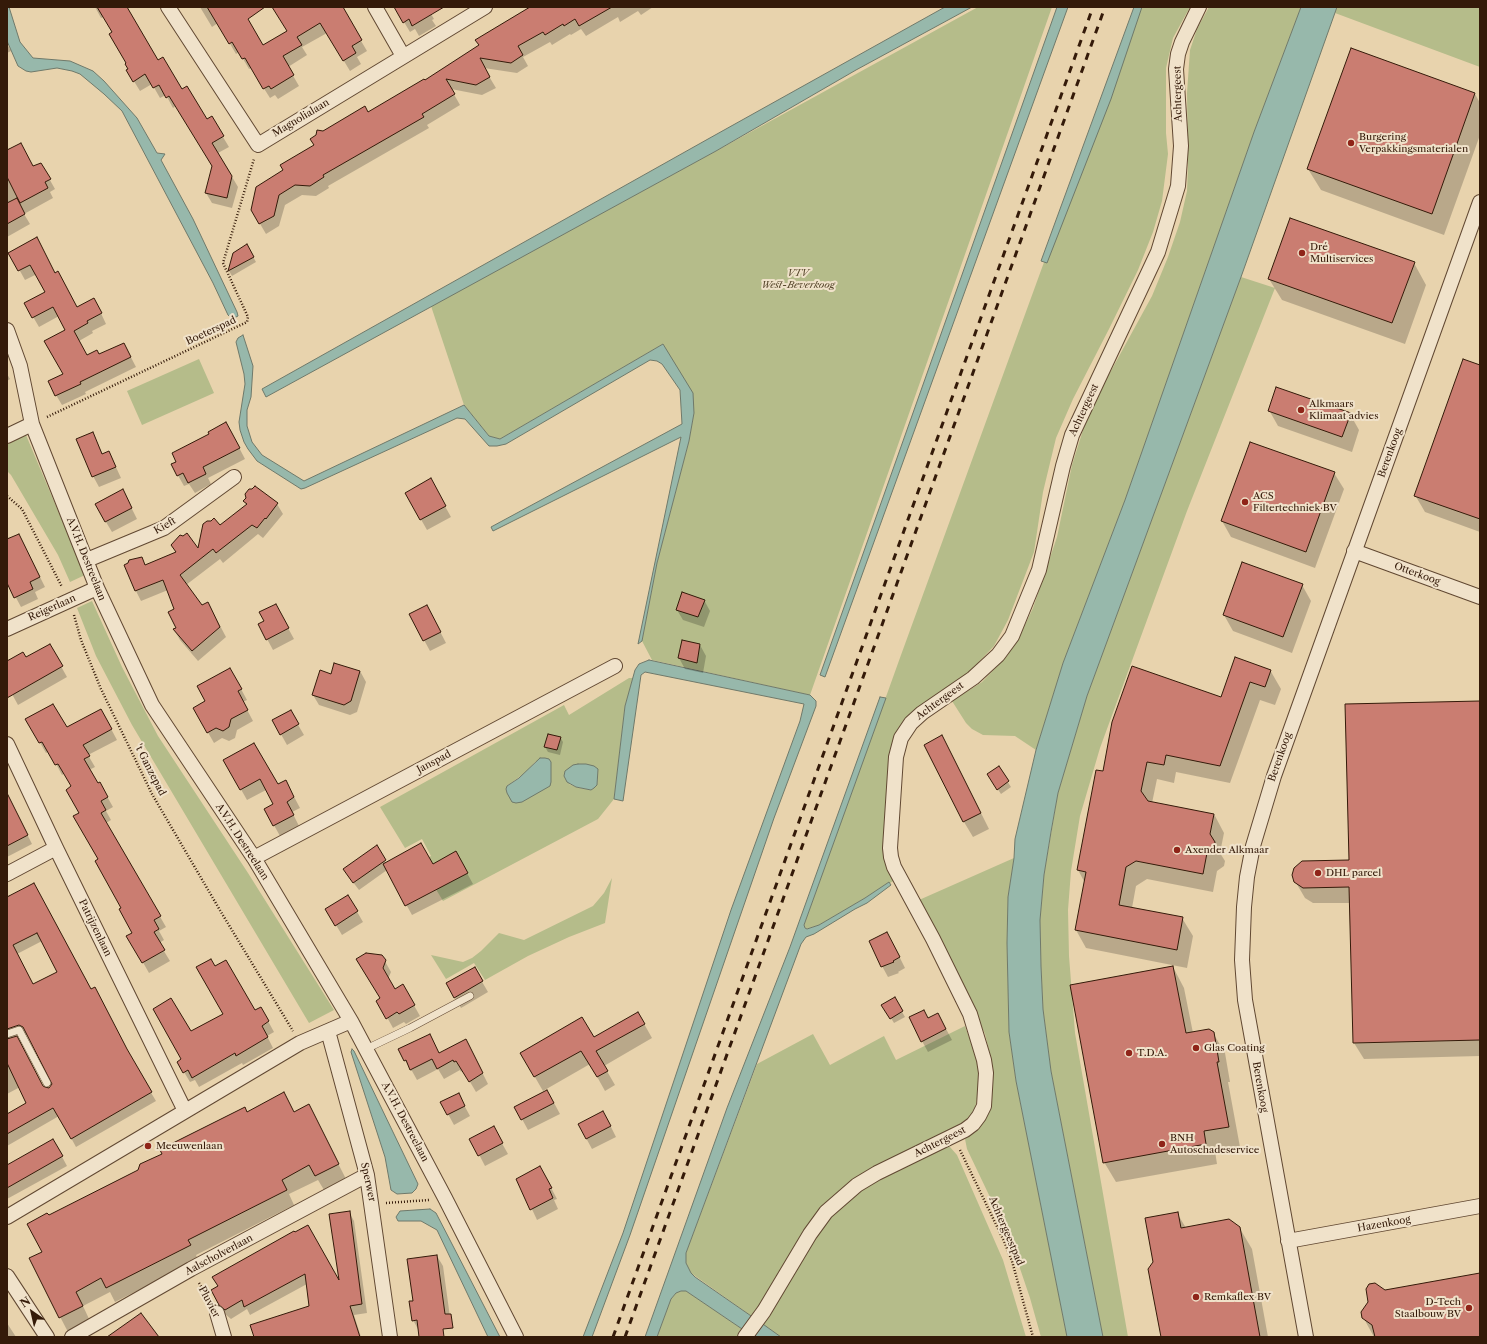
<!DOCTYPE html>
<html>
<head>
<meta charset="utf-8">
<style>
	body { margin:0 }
	#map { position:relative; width:1487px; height:1344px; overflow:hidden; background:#e8d3ad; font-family:"Libre Caslon Text",serif }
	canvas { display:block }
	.frame { position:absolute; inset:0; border:8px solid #341a09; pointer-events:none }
	.north { position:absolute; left:12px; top:1292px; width:40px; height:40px; -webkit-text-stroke:3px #f0e2ca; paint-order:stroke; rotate:326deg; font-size:11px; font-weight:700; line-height:16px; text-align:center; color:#341a09 }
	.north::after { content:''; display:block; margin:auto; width:14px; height:18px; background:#341a09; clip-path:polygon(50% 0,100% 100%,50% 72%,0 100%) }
</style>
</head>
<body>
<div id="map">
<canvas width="1487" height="1344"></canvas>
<div class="frame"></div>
<div class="north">N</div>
</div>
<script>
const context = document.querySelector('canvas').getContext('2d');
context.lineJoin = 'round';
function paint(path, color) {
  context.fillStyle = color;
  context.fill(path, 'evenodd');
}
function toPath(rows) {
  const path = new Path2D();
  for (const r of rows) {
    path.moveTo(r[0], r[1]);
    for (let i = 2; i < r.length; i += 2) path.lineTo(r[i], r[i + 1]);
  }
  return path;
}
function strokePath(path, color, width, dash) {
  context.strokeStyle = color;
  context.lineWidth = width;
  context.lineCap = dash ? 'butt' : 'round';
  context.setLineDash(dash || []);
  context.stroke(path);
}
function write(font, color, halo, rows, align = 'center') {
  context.font = font + ' "Libre Caslon Text",serif';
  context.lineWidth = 4;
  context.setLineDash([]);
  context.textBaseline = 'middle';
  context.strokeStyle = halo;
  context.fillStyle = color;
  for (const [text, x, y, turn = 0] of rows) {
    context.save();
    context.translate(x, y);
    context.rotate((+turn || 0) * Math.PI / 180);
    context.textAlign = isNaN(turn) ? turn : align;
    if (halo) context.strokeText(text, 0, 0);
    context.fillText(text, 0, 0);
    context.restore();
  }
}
paint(toPath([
	[978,7,1052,7,810,695,652,660,642,641,657,563,689,441,694,413,663,344,500,439,489,436,464,405,431,306,716,151],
	[1138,7,1190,7,1173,38,1166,68,1166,133,1168,154,1162,201,1153,232,1138,270,1109,329,1073,399,1056,438,1043,492,1034,552,1008,620,994,646,970,671,905,723,895,880,890,883,889,882,865,898,819,925,806,929,804,925,901,655,1043,265,1109,94],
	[1209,7,1301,7,1254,132,1125,500,1063,663,1036,750,1015,736,983,735,972,729,966,723,952,701,982,682,1007,656,1019,637,1033,608,1057,537,1072,465,1089,411,1152,296,1168,257,1180,222,1187,191,1188,166,1187,93,1190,50,1197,29],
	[1337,7,1480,7,1480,67,1335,13],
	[1241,277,1275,288,1187,511,1100,748,1080,816,1071,871,1068,910,1069,956,1075,1033,1128,1337,1103,1337,1051,1071,1043,1009,1041,966,1040,920,1044,875,1058,793,1087,696],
	[199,359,214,393,142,425,127,391],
	[26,435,85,575,70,582,58,555,11,475,7,471,7,444],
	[92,601,122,667,158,736,248,873,334,1010,309,1023,132,725,96,656,77,608],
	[629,678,633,678,625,706,614,799,598,819,443,901,420,863,431,856,422,839,405,848,380,807,564,705,569,715],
	[536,761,522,802,507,793,506,789,507,786,526,772],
	[598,770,597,785,591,790,576,787,569,784],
	[1014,858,1008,897,1007,943,1009,1032,1016,1081,1067,1337,1041,1337,1030,1298,1010,1239,967,1149,965,1139,970,1133,991,1059,985,1034,974,1011,919,900],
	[612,878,605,923,569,937,528,956,485,980,474,963,446,979,431,955,463,962,472,958,481,951,499,933,524,940,593,906,604,893],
	[965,1026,980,1068,980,1083,974,1114,971,1120,852,1183,754,1318,691,1273,686,1263,686,1253,757,1064,813,1034,830,1065,884,1036,896,1060],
	[943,1145,950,1147,957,1155,1003,1260,1026,1337,781,1337,760,1322,819,1228,852,1194],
	[681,1291,686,1291,745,1331,740,1337,657,1337,671,1299,676,1293]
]), '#b5bc8a');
const water = toPath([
	[7,7,9,7,20,42,33,58,70,61,93,71,104,81,137,118,157,153,165,154,161,160,193,219,237,312,238,316,232,319,228,315,213,283,122,111,104,94,80,74,72,71,57,68,31,72,26,71,18,66,7,41,7,7],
	[945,7,972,7,856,70,716,151,266,397,262,389,708,139,945,7],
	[1057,7,1068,7,825,677,820,675,1057,7],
	[1134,7,1142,7,1111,99,1047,263,1041,261,1134,7],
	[1301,7,1337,7,1241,277,1087,696,1058,793,1051,832,1044,875,1040,920,1041,966,1043,1009,1051,1071,1103,1337,1067,1337,1016,1081,1009,1032,1007,943,1008,897,1014,858,1015,839,1036,750,1063,663,1125,500,1254,132,1301,7],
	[243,335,253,366,251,397,247,410,247,426,252,442,262,455,304,481,464,405,489,436,500,439,663,344,693,393,694,413,689,441,657,563,642,641,638,644,681,437,493,531,491,527,682,424,680,390,662,364,657,361,650,360,506,444,497,446,489,446,465,419,457,418,305,488,301,489,257,461,248,449,244,442,240,430,239,422,245,384,244,374,236,342,238,338,243,335],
	[649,660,810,695,816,701,816,706,774,818,630,1235,592,1337,583,1337,623,1233,731,910,800,721,804,704,645,672,641,675,623,801,614,799,625,706,635,670,639,664,649,660],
	[880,697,886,698,804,925,805,928,807,929,819,925,865,898,889,882,891,885,867,903,855,909,814,934,806,937,801,944,686,1253,686,1263,691,1273,695,1277,754,1318,745,1331,686,1291,681,1291,676,1293,671,1299,657,1337,645,1337,727,1108,790,947,880,697],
	[540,758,545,758,549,759,551,762,551,782,550,786,522,802,516,803,512,802,507,793,506,789,507,786,519,778,540,758],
	[578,764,586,764,594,766,598,769,597,785,594,788,591,790,576,787,567,782,564,776,565,771,573,765,578,764],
	[352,1049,354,1051,418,1184,416,1189,412,1193,397,1194,391,1190,385,1157,351,1052,352,1049],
	[430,1209,436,1213,500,1337,488,1337,437,1230,421,1221,398,1221,396,1217,400,1211,430,1209],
	[760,1322,781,1337,753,1337,760,1322]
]);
paint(water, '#97b8ab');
strokePath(water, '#6f796a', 1);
paint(toPath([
	[95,7,125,7,158,62,206,120,211,117,229,147,218,153,238,187,232,208,212,203,206,193,213,166,176,106,173,108,166,95,160,98,152,84,140,91,127,70,129,69,127,63,114,33,104,17,101,18],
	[200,7,234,7,263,47,288,31,297,7,341,7,367,51,357,57,361,64,350,71,327,33,302,47,307,55,288,67,299,86,278,99,275,95,270,98,251,68,249,69,239,52,236,54,218,23,212,27],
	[395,7,427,7,434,19,432,20,436,26,419,36,415,29,410,32],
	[546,7,653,7,641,15,638,11,620,22,618,17,586,36,581,29,571,35,570,34,552,45,550,42,523,57,528,66,517,73,484,68,496,88,482,95,451,89,460,105,427,125,429,128,328,186,329,188,316,196,302,195,285,205,279,226,266,234,252,210,285,171,315,146,323,132,368,114,424,81],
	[7,44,11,51,7,53],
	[1351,49,1475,94,1480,103,1480,135,1444,235,1321,190,1308,169],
	[7,151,33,167,42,166,55,189,50,192,53,198,24,214,30,224,7,237],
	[247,246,256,262,232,276,229,271,234,253],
	[10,253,55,274,77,309,99,309,106,324,92,331,93,333,79,341,87,356,99,356,124,344,136,367,85,392,86,394,62,405,56,395,64,375,67,330,59,316,39,327,25,303,46,292,37,274,25,280],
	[1414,263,1426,285,1405,344,1282,300,1269,279],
	[1480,366,1480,532,1425,512,1415,495],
	[7,374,10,379,7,381],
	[1269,410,1350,414,1359,430,1352,452,1278,426],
	[93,433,103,455,109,452,121,478,99,487,93,476],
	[232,434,245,459,208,478,211,484,195,493,189,484,184,486,172,465],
	[1334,473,1344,489,1315,568,1231,537,1222,521],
	[436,490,451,517,427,530,406,493],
	[128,501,137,519,112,532,106,522],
	[244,501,277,504,283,514,263,538,258,534,223,563,220,559,186,585,201,606,208,603,226,637,198,661,180,640,174,630,177,628,175,609,168,590,141,601,136,591,125,565,141,558,146,566,199,550,220,527,247,506],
	[7,536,9,540,24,545,45,587,35,592,38,599,21,607,7,581],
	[1302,585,1311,601,1292,653,1233,631,1224,615],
	[704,600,710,611,704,627,683,620,677,610],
	[427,606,446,643,430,651,424,640],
	[281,615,294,639,273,650,259,624],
	[49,645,67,677,18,705,7,685,7,662,26,659],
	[700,645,706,656,703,673,685,669,679,658],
	[1236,658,1270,670,1281,689,1275,705,1260,700,1230,783,1176,772,1174,783,1157,779,1152,803,1214,814,1224,833,1220,853,1225,861,1224,866,1217,871,1213,892,1147,879,1136,886,1132,908,1182,918,1193,936,1187,968,1086,948,1076,930,1085,883,1078,870,1097,771,1103,772,1221,698],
	[230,669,247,700,243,702,253,721,237,730,235,738,229,741,222,738,214,743,194,708,206,701],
	[360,671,366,682,357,712,350,715,319,705,313,695,332,675],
	[1480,702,1480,1056,1364,1059,1354,1043,1351,903,1313,903,1305,898,1295,881,1350,861],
	[101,710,117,740,88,755,95,767,89,770,98,785,100,784,113,807,106,811,111,820,106,823,166,927,159,931,164,940,159,943,170,961,149,973,128,936,133,933,99,859,80,813,72,787,65,773,62,775,49,751,46,753,27,720,66,728],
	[290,711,304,735,287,745,273,720],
	[560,737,563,742,560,755,548,752,545,747],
	[951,753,989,829,973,837,964,822],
	[225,761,291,791,300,808,292,812,299,826,280,836,265,809,274,804,266,790,247,800],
	[998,767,1011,787,1001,794,991,779],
	[7,794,32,844,7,857],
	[377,846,386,863,433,865,461,862,473,884,412,915,387,870,359,890,349,877],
	[348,896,363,922,342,935,327,910],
	[7,898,90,991,156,1101,76,1147,59,1116,7,1146,7,1115,28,1103,20,1087,7,1094],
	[42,941,59,973,33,986,17,954],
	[23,1034,29,1036,52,1080,52,1087,46,1089,43,1087,16,1036],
	[893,944,905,968,898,972,899,973,888,977,882,966],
	[382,956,391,972,388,979,395,991,403,986,420,1016,406,1024,404,1022,393,1028,378,1001,381,999],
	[215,967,255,1011,261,1008,274,1032,267,1036,273,1048,243,1065,242,1063,199,1087,195,1080,190,1082,178,1062,183,1059,190,1032,224,1014],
	[1173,967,1184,988,1193,1033,1213,1033,1225,1053,1230,1082,1228,1082,1240,1147,1215,1151,1217,1164,1116,1182,1104,1162],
	[474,968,488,992,461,1008,447,984],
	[894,998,905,1017,894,1023,883,1005],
	[638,1013,652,1038,604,1066,615,1085,605,1091,590,1064,543,1091,521,1053,593,1038],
	[938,1014,952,1040,928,1052,922,1041,928,1019],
	[399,1050,439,1054,471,1050,488,1084,476,1092,463,1070,461,1072,460,1070,444,1079,438,1069,417,1080,412,1071,411,1071],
	[284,1094,294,1113,316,1120,346,1179,324,1190,318,1180,289,1194,294,1205,196,1255,198,1260,115,1302,110,1292,83,1306,90,1321,68,1332,30,1259,43,1252,49,1217],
	[458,1094,470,1116,454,1125,442,1103],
	[553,1101,560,1114,528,1130,516,1108],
	[609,1123,616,1137,592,1149,586,1138],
	[499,1138,508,1154,485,1166,471,1139],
	[53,1140,67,1166,7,1199,7,1166],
	[546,1178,557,1199,554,1200,558,1209,537,1220,518,1179],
	[349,1212,354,1221,367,1313,354,1315,361,1337,255,1337,310,1307,307,1284,250,1315,247,1309,231,1319,225,1314,212,1290,294,1232,340,1284],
	[1177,1213,1186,1228,1239,1227,1252,1249,1268,1337,1162,1337,1154,1263],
	[437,1256,443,1266,450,1317,438,1337,420,1337,419,1331,413,1320,414,1301],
	[1480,1277,1480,1337,1374,1337,1363,1317,1385,1291],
	[7,1323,16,1337,7,1337]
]), '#0003');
const building = toPath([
	[97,7,127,7,158,60,163,57,182,89,187,86,207,119,212,116,224,136,212,143,232,176,227,198,205,193,212,166,169,96,166,98,159,85,153,88,145,74,133,82,126,70,128,69,125,64,126,63,109,34,112,32,97,7],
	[207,7,265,7,248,19,263,45,287,31,272,7,343,7,362,40,352,46,356,53,343,61,320,23,297,37,302,45,283,56,294,75,271,89,269,86,263,89,245,58,242,59,232,42,229,44,207,7],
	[394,7,444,7,412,26,409,19,403,23,394,7],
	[530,7,612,7,579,26,575,19,564,26,563,24,545,35,543,32,518,46,523,55,511,63,480,58,490,77,476,85,446,79,455,94,422,114,424,117,323,175,324,177,310,186,295,185,279,195,274,216,259,224,251,210,256,187,283,170,280,165,314,145,310,139,316,135,317,130,323,131,365,106,368,112,424,79,425,80,479,45,475,40,530,7],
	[1351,48,1475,93,1432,214,1307,169,1351,48],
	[21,143,33,166,41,163,51,179,45,182,48,188,20,203,7,177,7,150,21,143],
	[17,198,25,214,7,224,7,203,17,198],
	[1290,218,1415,262,1392,323,1268,279,1290,218],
	[37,237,55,273,58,271,77,307,94,298,102,313,87,321,88,323,74,331,87,355,97,350,99,354,124,343,131,357,80,382,81,384,55,396,48,381,63,374,44,341,65,330,53,307,32,318,24,303,45,292,30,265,18,271,8,253,37,237],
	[247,244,254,257,228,271,233,253,247,244],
	[1463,359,1480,365,1480,519,1414,496,1463,359],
	[1276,387,1351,413,1342,437,1268,411,1276,387],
	[226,422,240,448,203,467,206,474,188,483,183,473,177,476,171,464,176,462,172,453,209,434,208,432,226,422],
	[93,432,102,454,109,451,116,467,92,477,76,439,93,432],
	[1250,442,1335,472,1306,552,1221,521,1250,442],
	[431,478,446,506,420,520,405,493,431,478],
	[255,486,278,503,266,519,265,518,257,528,252,525,216,553,213,549,180,575,202,605,208,602,220,627,192,651,173,629,176,628,168,612,174,609,163,580,135,591,124,565,128,563,129,560,142,557,145,565,176,552,171,545,180,535,183,536,187,533,198,548,203,524,207,521,211,521,214,518,220,525,247,504,243,501,246,498,245,494,249,489,252,489,255,486],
	[123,489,132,508,105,522,95,504,123,489],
	[19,534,40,577,30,582,33,589,14,598,7,583,7,539,19,534],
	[1242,562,1303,584,1283,637,1223,615,1242,562],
	[682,592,705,600,698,617,676,610,682,592],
	[276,604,289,628,266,640,258,624,264,621,259,612,276,604],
	[427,605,441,632,423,641,409,614,427,605],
	[682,640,700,644,697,663,678,658,682,640],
	[50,644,63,666,7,698,7,661,23,652,26,657,50,644],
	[1235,657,1271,670,1265,687,1250,682,1220,766,1166,755,1164,765,1147,762,1141,791,1148,801,1214,814,1210,834,1215,842,1214,848,1207,853,1203,874,1136,861,1126,867,1119,905,1183,917,1177,950,1075,930,1086,872,1077,870,1096,770,1103,771,1112,722,1132,666,1221,697,1235,657],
	[334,663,360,671,351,701,344,705,312,695,320,670,331,674,334,663],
	[230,668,242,689,238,691,248,710,231,719,229,727,223,731,216,728,207,733,193,708,205,701,197,686,230,668],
	[1480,701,1480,1040,1353,1043,1349,887,1303,888,1294,882,1292,875,1294,868,1302,861,1349,860,1345,704,1480,701],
	[53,704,67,727,101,709,112,729,83,745,90,756,84,759,98,783,100,782,108,797,101,801,106,810,101,813,161,916,154,920,159,929,154,932,165,950,142,963,126,936,132,933,119,909,121,908,95,861,98,859,73,816,79,813,66,790,71,786,58,764,55,765,42,742,39,743,25,719,53,704],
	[291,710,299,724,280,735,272,720,291,710],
	[548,734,561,737,557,750,544,747,548,734],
	[942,735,981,813,963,822,924,745,942,735],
	[254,743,278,784,286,780,294,797,287,802,294,815,273,826,264,809,273,804,260,779,240,790,223,760,254,743],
	[999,766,1009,781,997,790,987,774,999,766],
	[7,793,28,835,7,846,7,793],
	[421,843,433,864,456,851,468,873,405,906,383,864,421,843],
	[377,845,386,860,353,883,343,869,377,845],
	[34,883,91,989,95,987,127,1049,152,1092,71,1139,53,1108,7,1134,7,1114,26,1103,7,1063,7,1039,17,1036,43,1086,45,1087,49,1088,52,1084,23,1027,19,1025,7,1029,7,897,34,883],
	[37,933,57,972,33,984,13,945,37,933],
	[348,895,358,911,335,926,325,909,348,895],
	[887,932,900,957,893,961,894,962,881,967,869,941,887,932],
	[366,953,382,955,386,960,383,968,395,989,403,984,415,1005,399,1014,397,1012,386,1019,376,1001,380,998,356,959,366,953],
	[211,959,215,966,226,960,255,1010,261,1007,269,1021,262,1026,268,1037,236,1056,235,1053,192,1078,188,1070,183,1073,177,1062,181,1059,153,1009,171,998,191,1031,223,1014,196,967,211,959],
	[1173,966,1186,1033,1209,1029,1214,1032,1219,1062,1217,1062,1229,1127,1204,1131,1206,1144,1103,1163,1070,985,1173,966],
	[475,967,483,981,454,998,446,983,475,967],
	[895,997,903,1011,890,1019,881,1005,895,997],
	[924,1010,928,1018,938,1013,946,1029,921,1042,909,1017,924,1010],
	[638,1012,645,1024,596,1051,608,1071,597,1077,581,1051,534,1077,520,1053,582,1017,594,1037,638,1012],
	[430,1034,439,1053,466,1039,483,1073,469,1082,456,1061,454,1062,453,1060,437,1069,432,1059,410,1070,406,1060,404,1061,398,1049,430,1034],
	[547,1090,554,1103,521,1120,514,1107,547,1090],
	[284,1092,294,1112,309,1104,339,1164,315,1176,309,1165,282,1180,287,1190,188,1240,191,1245,106,1288,101,1278,76,1292,83,1306,59,1318,29,1258,42,1252,27,1224,47,1213,49,1215,138,1170,140,1164,162,1154,160,1150,175,1142,245,1107,247,1112,284,1092],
	[459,1093,465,1106,447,1115,440,1102,459,1093],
	[603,1111,611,1126,586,1139,578,1124,603,1111],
	[494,1126,503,1143,478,1156,469,1139,494,1126],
	[53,1139,63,1156,7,1188,7,1165,53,1139],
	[540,1166,552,1188,549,1189,553,1198,530,1210,516,1179,540,1166],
	[350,1211,362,1304,350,1306,360,1337,254,1337,250,1325,309,1306,305,1274,244,1307,242,1300,225,1310,219,1305,211,1290,218,1286,212,1277,294,1231,295,1232,308,1225,339,1280,329,1214,350,1211],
	[1178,1212,1181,1228,1229,1219,1240,1227,1260,1337,1161,1337,1148,1269,1153,1262,1145,1218,1178,1212],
	[437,1255,445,1314,451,1314,453,1328,443,1329,444,1337,419,1337,417,1320,412,1321,409,1301,413,1301,407,1259,437,1255],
	[1480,1273,1480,1337,1375,1337,1372,1325,1362,1318,1361,1312,1368,1302,1366,1289,1369,1284,1375,1283,1385,1290,1480,1273],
	[141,1313,159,1337,107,1337,141,1313]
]);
paint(building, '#ca7d71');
strokePath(building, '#341a09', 1);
const lane = toPath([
	[7,1034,19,1030,47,1083],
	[366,1049,410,1028,470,996]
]);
const street = toPath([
	[168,7,258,145,485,7],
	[375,7,403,56],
	[7,330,20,366,32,424,97,588,152,705,254,858,351,1021,445,1198,516,1337],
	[7,436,32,424],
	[1354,551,1480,597],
	[87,560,164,528,234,477],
	[7,629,97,588],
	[7,744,56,848,185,1111],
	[254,858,615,666],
	[7,874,56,848],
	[328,1031,367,1175,390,1337],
	[7,1217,300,1043,351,1021],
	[1288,1241,1480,1206],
	[7,1276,47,1337],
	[217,1313,224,1337],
	[72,1337,191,1269,367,1175],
	[745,1337,764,1311,810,1234,826,1212,857,1185,877,1173,965,1130,973,1124,979,1116,984,1106,986,1073,984,1060,970,1014,933,939,894,867,891,857,890,848,896,757,901,738,911,723,922,713,973,678,998,655,1012,636,1039,570,1063,466,1072,435,1158,252,1178,186,1181,146,1176,69,1178,54,1182,42,1199,7],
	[1306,1337,1245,1000,1242,960,1244,907,1247,877,1253,846,1274,776,1480,202]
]);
strokePath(lane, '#614832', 8);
strokePath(street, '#614832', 16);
strokePath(toPath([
	[47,417,247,322,248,317,223,263,254,159],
	[7,496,22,509,62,587],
	[74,615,81,640,101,689,152,794,221,912,293,1031],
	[960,1150,1004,1241,1012,1261,1033,1337],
	[386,1203,429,1200],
	[199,1283,210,1301]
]), '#341a09', 2.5, [1, 2]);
strokePath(lane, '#f0e2ca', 7);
strokePath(street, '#f0e2ca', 14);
strokePath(toPath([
	[613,1337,1093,7],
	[625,1337,1105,7]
]), '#341a09', 3, [7, 7]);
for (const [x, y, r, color] of [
	[1351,143,4,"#8f2418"],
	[1302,253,4,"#8f2418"],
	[1301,410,4,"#8f2418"],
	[1245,502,4,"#8f2418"],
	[1177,850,4,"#8f2418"],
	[1318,873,4,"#8f2418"],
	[1196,1048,4,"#8f2418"],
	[1129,1053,4,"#8f2418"],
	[1162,1144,4,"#8f2418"],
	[148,1146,4,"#8f2418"],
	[1196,1297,4,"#8f2418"],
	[1469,1308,4,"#8f2418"]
]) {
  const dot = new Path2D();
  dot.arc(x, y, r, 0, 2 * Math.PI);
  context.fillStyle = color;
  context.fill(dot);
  strokePath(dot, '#f0e2ca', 1.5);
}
write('10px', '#341a09', '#f0e2ca', [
	["Achtergeest",1178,94,-91],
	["Magnolialaan",301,118,-31],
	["Boeterspad",211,331,-25],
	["Achtergeest",1084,410,-65],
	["Berenkoog",1390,453,-70],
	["Kieft",165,526,-30],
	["A.V.H. Destreelaan",86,559,68],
	["Otterkoog",1417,574,20],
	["Reigerlaan",52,608,-24],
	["Achtergeest",940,701,-36],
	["Berenkoog",1280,757,-71],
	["Janspad",434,762,-28],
	["'t Ganzepad",150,770,63],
	["A.V.H. Destreelaan",242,842,57],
	["Patrijzenlaan",95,928,64],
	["Berenkoog",1260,1087,80],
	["A.V.H. Destreelaan",405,1122,62],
	["Achtergeest",940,1142,-27],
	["Sperwer",368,1182,78],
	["Hazenkoog",1384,1224,-10],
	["Achtergeestpad",1006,1231,67],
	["Aalscholverlaan",219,1255,-28],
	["Pluvier",209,1302,62]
]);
write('10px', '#341a09', '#f0e2ca', [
	["Burgering",1359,137],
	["Verpakkingsmaterialen",1359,149],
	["Dré",1310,247],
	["Multiservices",1310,259],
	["Alkmaars",1309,404],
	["Klimaat advies",1309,416],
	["ACS",1253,496],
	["Filtertechniek BV",1253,508],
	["Axender Alkmaar",1185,850],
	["DHL parcel",1326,873],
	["Glas Coating",1204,1048],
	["T.D.A.",1137,1053],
	["BNH",1170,1138],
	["Autoschadeservice",1170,1150],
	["Meeuwenlaan",156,1146],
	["Remkaflex BV",1204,1297],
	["D-Tech",1461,1302,"right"],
	["Staalbouw BV",1461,1314,"right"]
], 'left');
write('italic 10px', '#5b4b30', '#f0e2ca', [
	["VTV",798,273],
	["West-Beverkoog",798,285]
]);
</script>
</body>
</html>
